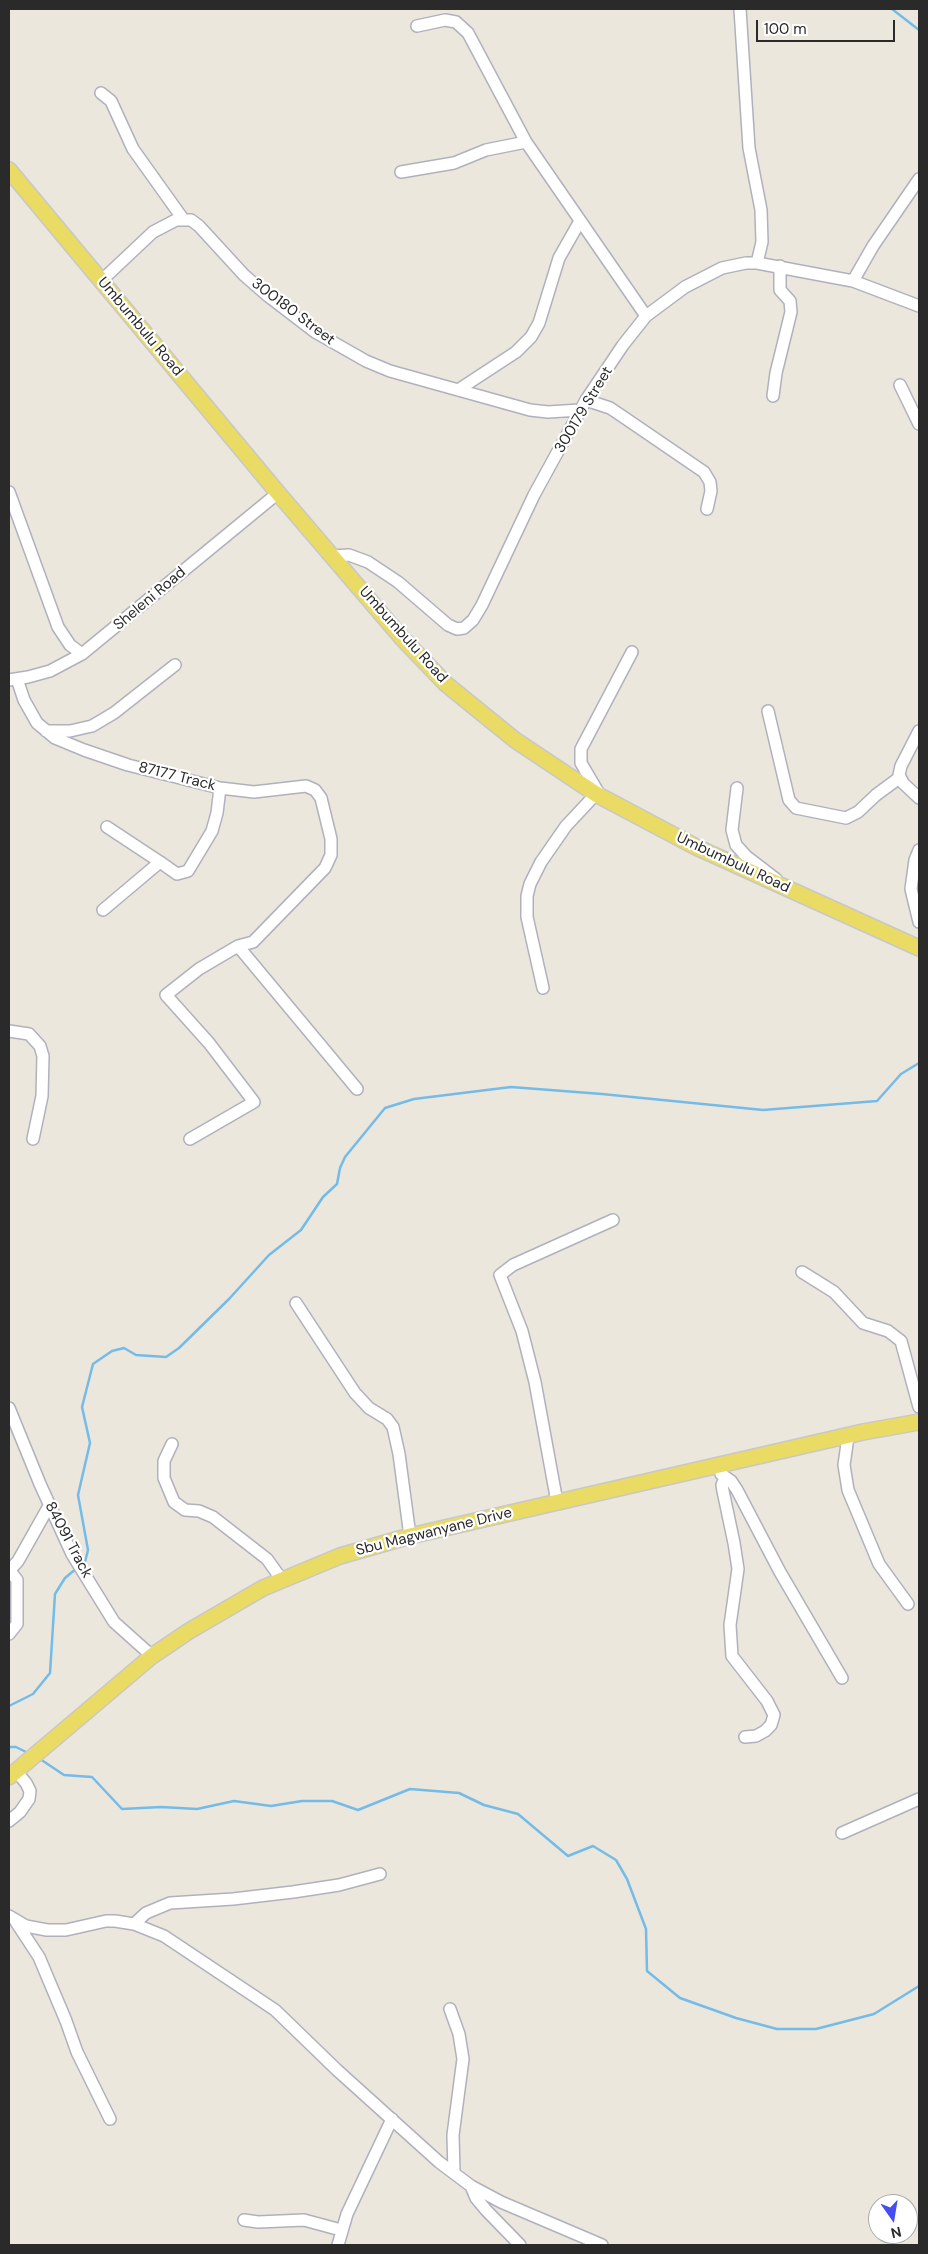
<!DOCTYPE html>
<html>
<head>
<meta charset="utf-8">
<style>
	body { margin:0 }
	#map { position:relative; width:928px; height:2254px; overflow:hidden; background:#ebe7dd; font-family:"DM Sans",sans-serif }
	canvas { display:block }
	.frame { position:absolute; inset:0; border:10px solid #2a2a2a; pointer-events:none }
	.north { position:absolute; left:868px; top:2194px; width:50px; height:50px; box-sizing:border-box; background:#fff; border:1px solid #aaa; border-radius:50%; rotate:167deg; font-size:14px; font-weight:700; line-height:20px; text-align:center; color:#2a2a2a }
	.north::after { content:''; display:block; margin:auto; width:18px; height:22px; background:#454ff1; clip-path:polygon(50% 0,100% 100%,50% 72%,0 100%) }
	.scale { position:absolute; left:756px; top:20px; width:139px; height:22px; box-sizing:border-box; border:2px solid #2a2a2a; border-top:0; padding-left:6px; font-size:15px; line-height:18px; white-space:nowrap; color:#2a2a2a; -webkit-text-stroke:4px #fff; paint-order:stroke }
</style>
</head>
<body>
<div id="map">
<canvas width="928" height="2254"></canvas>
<div class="frame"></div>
<div class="north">N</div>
<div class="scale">100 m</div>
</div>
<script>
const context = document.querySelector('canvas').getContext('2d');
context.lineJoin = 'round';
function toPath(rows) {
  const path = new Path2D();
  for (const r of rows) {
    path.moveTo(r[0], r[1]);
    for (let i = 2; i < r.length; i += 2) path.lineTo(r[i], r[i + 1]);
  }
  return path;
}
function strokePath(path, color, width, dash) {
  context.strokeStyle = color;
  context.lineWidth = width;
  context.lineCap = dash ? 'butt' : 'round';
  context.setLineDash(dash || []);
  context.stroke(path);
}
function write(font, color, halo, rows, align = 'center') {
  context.font = font + ' "DM Sans",sans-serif';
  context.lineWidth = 4.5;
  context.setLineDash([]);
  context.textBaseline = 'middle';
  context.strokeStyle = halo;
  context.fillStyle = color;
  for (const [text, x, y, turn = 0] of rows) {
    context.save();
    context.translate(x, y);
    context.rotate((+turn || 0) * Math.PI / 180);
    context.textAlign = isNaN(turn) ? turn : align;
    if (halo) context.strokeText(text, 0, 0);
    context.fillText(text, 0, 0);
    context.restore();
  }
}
strokePath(toPath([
	[892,9,919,30],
	[81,1564,85,1562,88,1550,78,1495,90,1443,82,1407,93,1364,112,1351,124,1348,136,1355,166,1357,179,1348,229,1299,269,1255,301,1230,323,1197,337,1184,340,1168,345,1157,385,1108,414,1099,511,1087,602,1094,763,1110,877,1101,901,1074,919,1063],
	[9,1706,33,1694,50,1673,55,1594,65,1578,77,1568],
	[9,1747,16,1747,28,1753],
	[40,1759,64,1775,92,1777,122,1809,161,1807,197,1809,234,1801,271,1806,302,1801,332,1801,358,1810,410,1789,459,1793,484,1805,518,1814,568,1856,593,1846,616,1860,627,1879,646,1929,647,1971,680,1998,736,2018,777,2029,816,2029,874,2014,919,1986]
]), '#75bbe8', 2.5);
const minor = toPath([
	[740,9,749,148,761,210,762,242,757,263],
	[417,26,445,20,456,22,468,33,526,142,646,316],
	[101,93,111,101,133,149,183,219],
	[401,172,454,163,486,150,526,142],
	[101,281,153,232,176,220,191,220,199,226,244,275,268,296,315,332,366,361,390,371,530,410,548,412,580,410],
	[853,281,873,246,919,179],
	[900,385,919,424],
	[458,390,516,352,531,337,539,323,559,258,580,221],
	[773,396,776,373,791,312,790,301,780,290,780,266],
	[586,400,610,408,619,414,704,472,710,482,711,491,707,509],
	[9,492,58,627,70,645,82,654],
	[331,556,349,555,368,562,398,582,448,625,457,629,464,628,473,620,482,605,534,495,586,400,623,345,646,316,685,287,722,268,746,263,757,263,853,281,919,306],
	[17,679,24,700,37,723,55,738,84,750,128,765,220,788,254,792,306,786,315,790,321,798,331,839,331,855,325,868,253,942,238,946,199,969,166,995,209,1043,254,1102,190,1139],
	[9,680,28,677,50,671,82,654,278,493],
	[768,711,789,800,796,808,846,818,858,812,876,795,899,778],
	[46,731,70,731,92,726,114,713,175,665],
	[919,731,901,766,899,775,903,783,919,798],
	[737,788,732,830,736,845,746,856,776,879],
	[601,797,581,763,581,749,632,652],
	[107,827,160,862],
	[919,850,915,860,911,889,919,922],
	[103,910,160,862,177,874,188,871,212,831,217,813,220,788],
	[238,946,357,1089],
	[543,988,527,917,527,896,530,884,541,862,566,826,596,794],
	[9,1031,29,1034,40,1046,43,1056,42,1096,33,1139],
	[802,1272,834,1292,863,1323,888,1331,901,1341,919,1407],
	[296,1303,355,1393,369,1408,387,1419,393,1427,399,1454,410,1536],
	[9,1408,40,1484,72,1554,114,1622,152,1656],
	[848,1437,844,1465,848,1490,879,1564,908,1604],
	[172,1444,164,1461,164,1478,174,1502,185,1510,199,1511,213,1517,267,1559,282,1580],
	[721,1474,731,1481,737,1490,780,1572,842,1678],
	[725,1478,722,1485,723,1491,734,1543,738,1569,730,1625,732,1656,767,1701,774,1715,771,1725,765,1731,756,1736,745,1737],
	[557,1502,535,1382,522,1331,500,1275,513,1265,613,1220],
	[9,1571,18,1561,49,1506],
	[9,1634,17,1624,17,1580,10,1571],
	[9,1821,20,1812,29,1799,30,1791,26,1783,16,1771],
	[842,1833,919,1799],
	[9,1916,26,1926,47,1930,66,1930,106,1921,115,1921,134,1924,164,1936,275,2010,337,2070,439,2162,471,2186,501,2202,602,2245],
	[16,1922,39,1957,66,2021,77,2052,110,2119],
	[134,1924,146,1913,170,1903,233,1899,293,1892,339,1885,380,1874],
	[450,2009,459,2034,463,2059,453,2135,454,2173],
	[471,2186,476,2198,486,2210,520,2245],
	[244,2220,258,2222,304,2220,341,2230],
	[338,2245,347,2214,392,2119]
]);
const major = toPath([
	[9,170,278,493,401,637,446,684,515,740,596,794,696,847,919,948],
	[9,1777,152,1656,189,1631,263,1588,340,1556,410,1536,863,1432,919,1422]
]);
strokePath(minor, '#b0b1bd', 14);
strokePath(major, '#c8c8c8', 18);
strokePath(minor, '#fff', 11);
strokePath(major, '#e9db64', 15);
write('15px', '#2a2a2a', '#fff', [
	["300180 Street",293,312,37],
	["Umbumbulu Road",140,327,50],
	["300179 Street",584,410,-59],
	["Sheleni Road",150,599,-40],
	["Umbumbulu Road",403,635,48],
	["87177 Track",177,777,14],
	["Umbumbulu Road",733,863,25],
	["Sbu Magwanyane Drive",434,1532,-14],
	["84091 Track",68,1540,62]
]);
</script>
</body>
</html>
